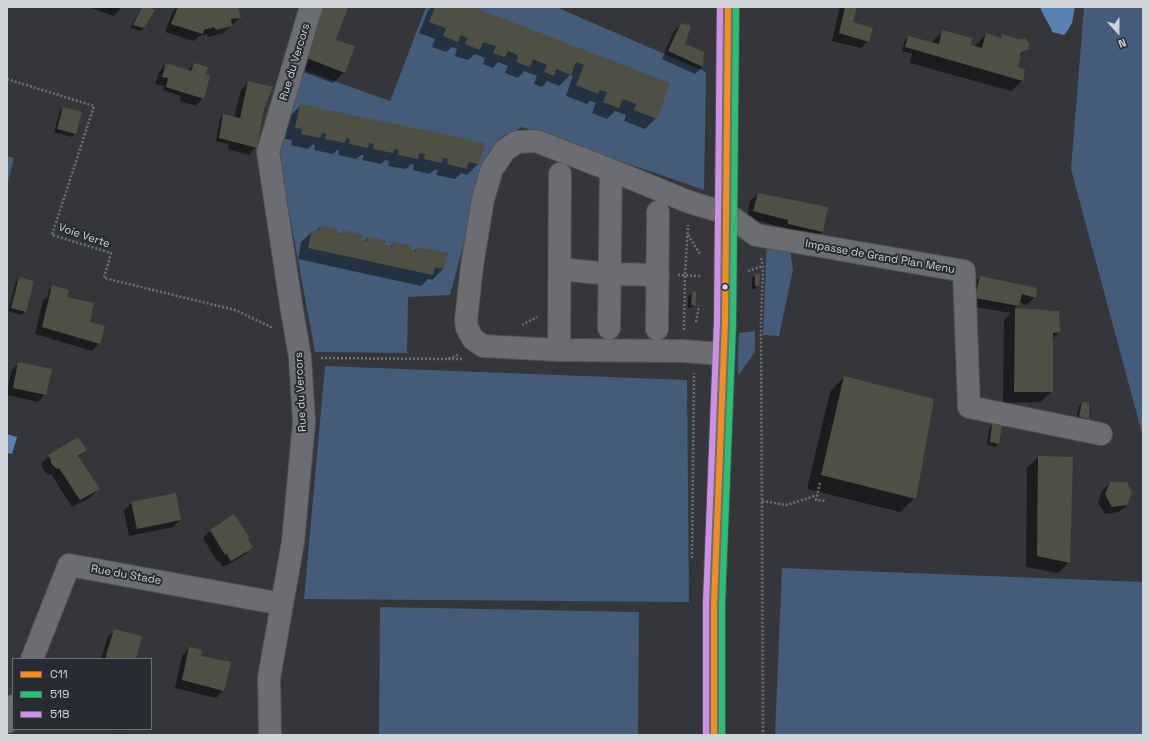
<!DOCTYPE html>
<html>
<head>
<meta charset="utf-8">
<style>
	body { margin:0 }
	#map { position:relative; width:1150px; height:742px; overflow:hidden; background:#343639; font-family:"Space Grotesk",sans-serif }
	canvas { display:block }
	.frame { position:absolute; inset:0; border:8px solid #d0d3d7; pointer-events:none }
	.legend { position:absolute; left:12px; top:658px; width:140px; height:72px; box-sizing:border-box; background:#272c32; border:1px solid #6b6f74; margin:0; padding:5px 7px; list-style:none; font-size:12px; color:#d0d3d7 }
	.legend li { display:flex; align-items:center; gap:8px; height:20px }
	.legend b { width:20px; border:1px solid #6b6f74 }
	.north { position:absolute; left:1098px; top:12px; width:40px; height:40px; -webkit-text-stroke:3px #272c32; paint-order:stroke; rotate:159deg; font-size:11px; font-weight:700; line-height:16px; text-align:center; color:#d0d3d7 }
	.north::after { content:''; display:block; margin:auto; width:14px; height:18px; background:#d0d3d7; clip-path:polygon(50% 0,100% 100%,50% 72%,0 100%) }
</style>
</head>
<body>
<div id="map">
<canvas width="1150" height="742"></canvas>
<div class="frame"></div>
<ul class="legend">
<li><b style="height:5px;background:#f28e20"></b>C11</li>
<li><b style="height:5px;background:#26c172"></b>519</li>
<li><b style="height:5px;background:#ce8fe9"></b>518</li>
</ul>
<div class="north">N</div>
</div>
<script>
const context = document.querySelector('canvas').getContext('2d');
context.lineJoin = 'round';
function paint(path, color) {
  context.fillStyle = color;
  context.fill(path, 'evenodd');
}
function toPath(rows) {
  const path = new Path2D();
  for (const r of rows) {
    path.moveTo(r[0], r[1]);
    for (let i = 2; i < r.length; i += 2) path.lineTo(r[i], r[i + 1]);
  }
  return path;
}
function strokePath(path, color, width, dash) {
  context.strokeStyle = color;
  context.lineWidth = width;
  context.lineCap = dash ? 'butt' : 'round';
  context.setLineDash(dash || []);
  context.stroke(path);
}
function write(font, color, halo, rows, align = 'center') {
  context.font = font + ' "Space Grotesk",sans-serif';
  context.lineWidth = 4;
  context.setLineDash([]);
  context.textBaseline = 'middle';
  context.strokeStyle = halo;
  context.fillStyle = color;
  for (const [text, x, y, turn = 0] of rows) {
    context.save();
    context.translate(x, y);
    context.rotate((+turn || 0) * Math.PI / 180);
    context.textAlign = isNaN(turn) ? turn : align;
    if (halo) context.strokeText(text, 0, 0);
    context.fillText(text, 0, 0);
    context.restore();
  }
}
paint(toPath([
	[426,7,556,7,706,72,704,190,522,127,500,138,488,153,450,295,408,297,407,353,315,352,280,163,281,140,301,69,390,101],
	[1084,7,1143,7,1143,437,1071,169],
	[7,156,14,158,7,186],
	[767,238,789,242,793,270,779,336,763,335],
	[755,331,755,352,738,376,738,352,739,333],
	[325,366,687,380,689,602,304,599],
	[782,568,1143,582,1143,735,775,735],
	[380,607,639,612,638,735,379,735]
]), '#445c79');
paint(toPath([
	[1040,7,1075,7,1072,23,1068,30,1064,35,1052,32,1051,28,1044,16],
	[7,434,17,437,12,454,7,453]
]), '#5782b1');
paint(toPath([
	[88,7,122,7,114,16],
	[142,7,147,7,144,28,140,31,130,28],
	[177,7,195,7,202,9,213,7,223,7,224,9,237,7,240,18,223,33,208,37,207,34,199,36,194,41,165,32,173,11],
	[317,7,347,7,335,41,344,72,333,83,293,68],
	[432,7,470,7,669,84,656,118,645,129,624,121,626,115,615,111,607,119,592,113,596,103,590,101,587,104,566,96,573,76,570,75,559,86,547,81,542,87,534,84,537,76,524,71,518,78,505,73,508,66,498,62,493,68,483,64,485,58,475,54,468,60,455,56,457,49,452,47,446,52,432,47,435,39,419,33,428,11],
	[840,7,856,7,852,23,868,41,861,48,832,41],
	[681,24,683,45,702,67,695,74,662,59,674,31],
	[943,31,970,46,974,47,986,34,999,39,1002,35,1019,40,1028,49,1018,58,1017,68,1023,80,1011,91,910,63,912,54,902,51,905,40,909,37,931,43],
	[166,64,187,71,194,64,205,75,203,98,196,106,180,101,181,96,163,90,164,86,155,84,159,72],
	[248,82,263,108,256,147,249,155,228,149,229,144,216,141,220,119,223,115,234,118,241,90],
	[301,105,478,164,467,175,461,173,455,179,436,175,438,170,434,170,430,174,413,170,414,165,411,164,406,169,388,166,389,161,385,160,381,164,362,160,364,155,361,155,356,159,338,155,339,150,337,150,333,154,314,150,315,145,313,144,308,149,291,145,292,140,285,139,290,116],
	[63,108,75,133,72,137,54,132,60,111],
	[758,194,827,208,822,232,815,239,781,232,781,227,747,218,750,201],
	[320,227,339,236,343,232,361,241,364,241,368,237,384,246,390,247,393,243,413,252,418,248,443,269,432,280,428,279,421,286,298,259,301,242,313,231,316,232],
	[756,275,758,286,755,289,752,289,752,278],
	[980,277,1035,297,1027,305,1019,302,1018,305,1015,309,1058,312,1059,332,1052,339,1052,391,1041,402,1003,403,1004,320,1011,313,968,306,973,284],
	[19,278,25,311,22,315,8,311,16,282],
	[53,286,66,297,89,323,99,343,92,351,35,334,43,301,49,295,48,295,49,290],
	[692,293,695,304,691,308,688,308,688,297],
	[19,363,45,394,38,402,7,395,11,371],
	[844,377,915,498,900,512,807,489,830,392],
	[1082,403,1088,419,1084,422,1076,421,1079,406],
	[992,425,998,444,995,447,987,445,989,429],
	[86,450,78,458,98,489,91,497,72,507,51,474,49,475,44,471,41,464,49,456],
	[1038,457,1069,562,1058,573,1026,567,1027,468],
	[1110,483,1127,505,1119,512,1105,514,1098,502,1102,491],
	[175,494,180,520,173,527,129,536,124,511,131,503],
	[234,515,251,548,244,555,223,567,218,560,217,561,203,538,210,531],
	[115,630,135,659,100,659,103,653,107,638],
	[189,648,200,657,223,690,216,698,175,688,182,656],
	[120,733,127,735,118,735]
]), '#0007');
paint(toPath([
	[142,7,149,7,155,10,144,28,133,25],
	[178,7,202,8,238,7,241,18,231,19,232,26,216,30,214,27,204,30,203,34,171,24],
	[323,7,348,7,336,40,355,46,345,73,304,57],
	[435,7,473,7,670,83,657,119,634,110,636,104,623,99,619,108,603,102,607,92,600,90,598,94,576,85,584,65,576,62,571,75,556,69,554,76,544,72,547,65,533,59,530,67,516,62,518,55,508,51,505,57,493,53,496,46,483,42,480,50,465,44,468,38,461,35,458,42,443,36,446,28,429,22],
	[845,7,857,7,853,22,873,28,869,42,839,33],
	[681,23,691,26,685,44,704,52,703,67,668,51],
	[942,30,972,38,971,45,982,48,986,33,1001,38,1002,34,1019,39,1025,38,1029,43,1029,49,1021,53,1018,67,1025,70,1023,81,905,47,908,36,939,44],
	[166,63,191,71,194,63,208,67,206,74,210,76,204,99,166,87,168,78,162,77],
	[248,81,273,87,264,109,257,148,219,138,223,114,240,118],
	[300,104,485,143,479,164,468,162,467,169,447,164,448,159,443,158,442,163,424,159,425,154,419,153,418,159,398,155,399,150,394,149,393,153,373,149,374,144,369,143,368,148,349,144,350,139,346,138,345,143,325,139,326,134,322,133,320,138,301,134,302,129,295,128],
	[63,107,82,112,76,134,57,129],
	[758,193,828,207,823,232,788,224,788,220,753,211],
	[320,226,339,230,339,234,342,235,343,230,364,235,363,240,367,241,368,236,386,241,385,245,392,247,393,242,412,246,411,250,416,252,417,247,448,253,444,269,435,267,433,275,308,248,312,230,319,231],
	[755,274,760,274,759,286,755,286],
	[980,276,1037,288,1036,298,1022,294,1019,306,975,298],
	[19,277,34,281,26,312,11,308],
	[52,285,69,290,67,297,94,303,90,322,105,326,100,344,42,327],
	[692,292,696,292,696,305,691,305],
	[1015,308,1059,311,1060,332,1053,333,1053,392,1014,392],
	[18,362,52,369,46,395,13,388],
	[844,376,934,399,916,499,821,475],
	[1082,402,1089,403,1089,419,1079,417],
	[992,424,1002,426,999,444,990,442],
	[78,437,87,450,78,456,100,489,80,500,59,468,57,469,51,463,51,460,48,455],
	[1038,456,1073,457,1070,563,1037,556],
	[1110,482,1127,482,1132,493,1127,505,1112,507,1105,494],
	[176,493,181,520,137,529,131,502],
	[234,514,249,537,248,539,253,548,231,561,226,553,225,555,210,530],
	[114,629,142,636,136,659,105,659],
	[189,647,202,650,201,656,231,662,224,691,182,680]
]), '#4f5044');
const minor = toPath([
	[560,269,609,274,658,275],
	[609,328,611,170],
	[657,329,658,212],
	[559,350,560,174],
	[722,354,683,351,559,350,483,346,473,339,467,328,466,320,472,266,483,199,492,169,505,150,517,142,536,141,611,170,689,202,726,213,756,235,964,271,969,407,1101,434],
	[32,659,69,565,282,604],
	[7,722,13,706],
	[270,735,269,678,293,542,304,422,300,357,292,311,268,152,311,7]
]);
const major = toPath([
	[714,735,714,603,725,322,728,7]
]);
strokePath(minor, '#505254', 24);
strokePath(major, '#505254', 24);
strokePath(toPath([
	[7,79,94,106,52,235,111,253,104,278,235,310,273,328],
	[688,235,700,254],
	[761,258,763,266,761,325,763,735],
	[748,271,763,266],
	[678,275,700,276],
	[696,322,699,306],
	[522,325,537,317],
	[684,330,685,275,688,225],
	[321,358,448,359,458,355],
	[448,359,463,359],
	[820,483,816,500,826,501],
	[762,501,787,505,817,495],
	[692,558,694,373]
]), '#6f7072', 2.5, [2, 2]);
strokePath(minor, '#6b6d70', 22);
strokePath(major, '#6a7075', 22);
strokePath(toPath([
	[714,735,714,603,725,322,728,7]
]), '#f28e20', 6);
strokePath(toPath([
	[722,735,722,603,733,322,736,7]
]), '#26c172', 6);
strokePath(toPath([
	[706,735,706,603,717,322,720,7]
]), '#ce8fe9', 6);
for (const [x, y, r, color] of [
	[725,287,3.5,"#d0d3d7"]
]) {
  const dot = new Path2D();
  dot.arc(x, y, r, 0, 2 * Math.PI);
  context.fillStyle = color;
  context.fill(dot);
  strokePath(dot, '#272c32', 1.5);
}
write('11px', '#d0d3d7', '#272c32', [
	["Rue du Vercors",295,62,-73],
	["Voie Verte",84,236,19],
	["Impasse de Grand Plan Menu",880,257,10],
	["Rue du Vercors",301,392,-93],
	["Rue du Stade",126,575,10]
]);
</script>
</body>
</html>
